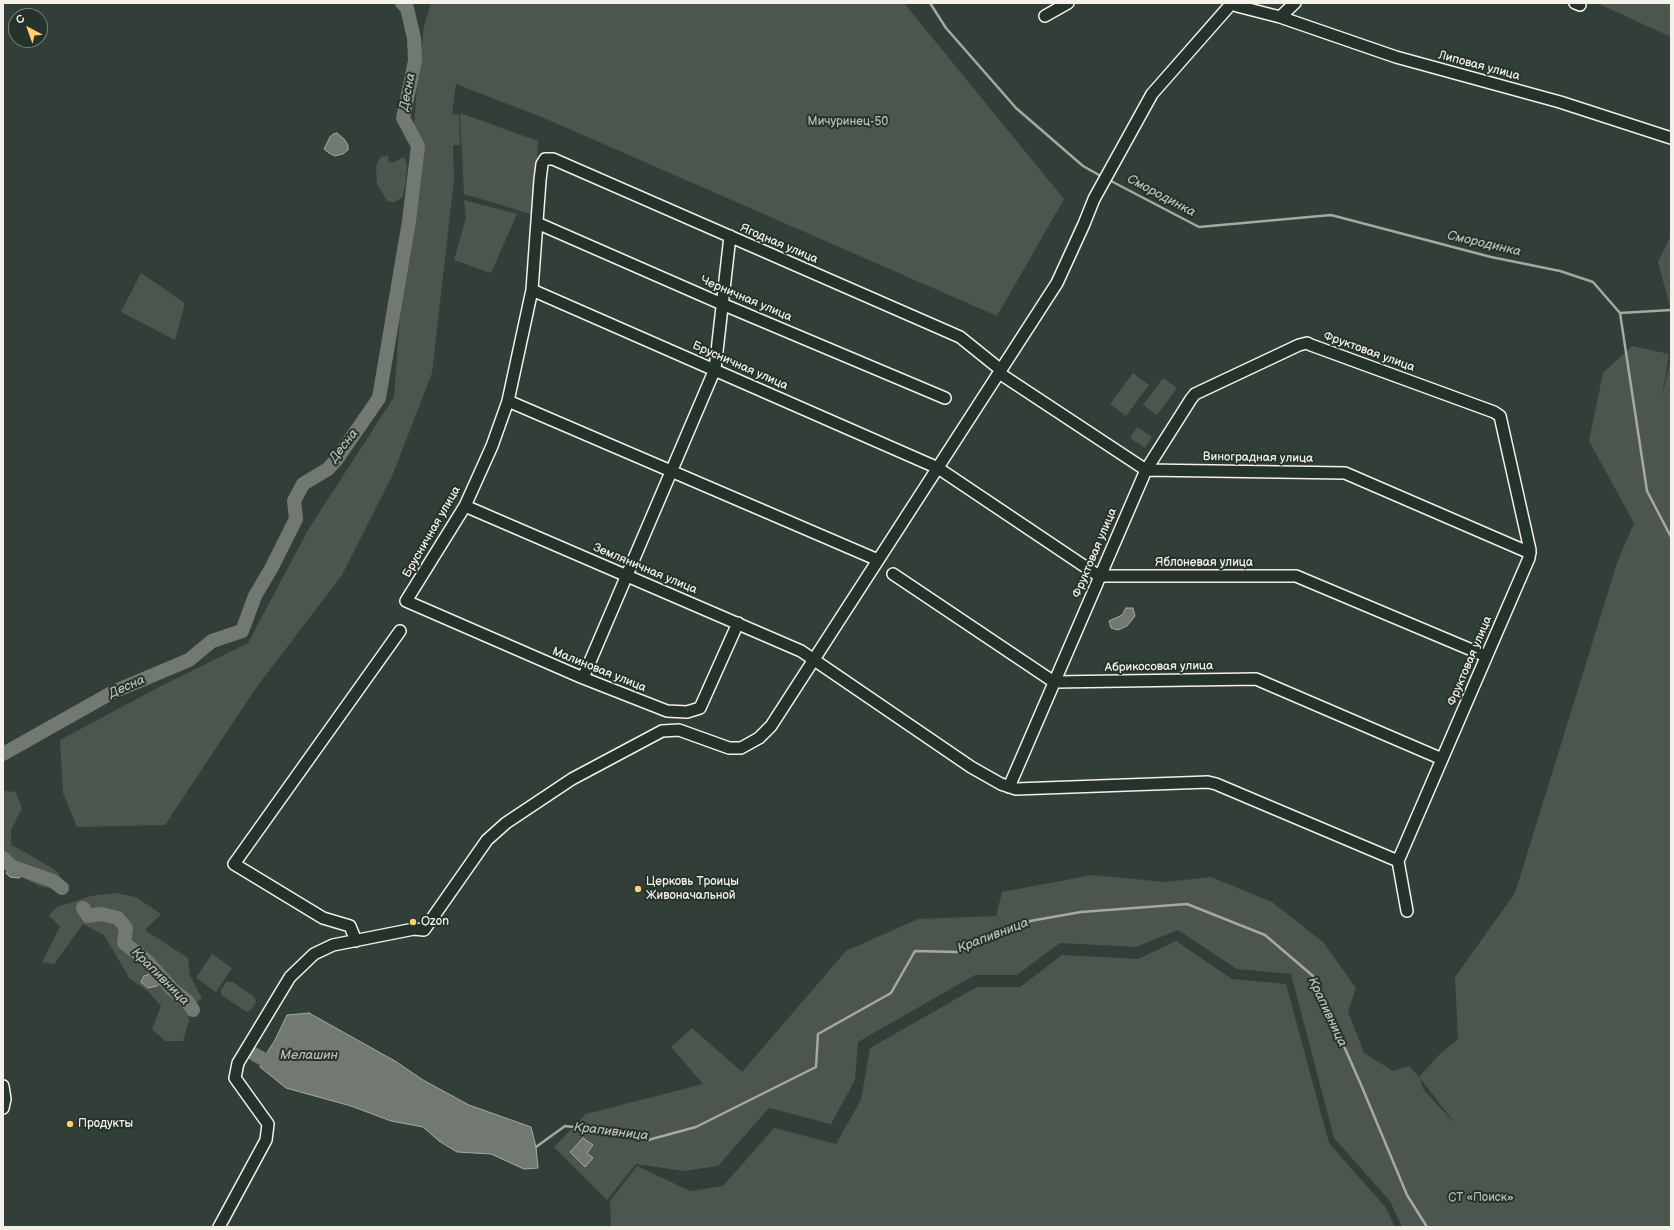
<!DOCTYPE html>
<html>
<head>
<meta charset="utf-8">
<style>
	body { margin:0 }
	#map { position:relative; width:1674px; height:1230px; overflow:hidden; background:#323e38; font-family:"Balsamiq Sans",sans-serif }
	canvas { display:block }
	.frame { position:absolute; inset:0; border:4px solid #f4f1e8; pointer-events:none }
	.north { position:absolute; left:8px; top:8px; width:40px; height:40px; box-sizing:border-box; background:#26332d; border:1px solid #787f78; border-radius:50%; rotate:319deg; font-size:11px; font-weight:700; line-height:16px; text-align:center; color:#f4f1e8 }
	.north::after { content:''; display:block; margin:auto; width:14px; height:18px; background:#ffd166; clip-path:polygon(50% 0,100% 100%,50% 72%,0 100%) }
</style>
</head>
<body>
<div id="map">
<canvas width="1674" height="1230"></canvas>
<div class="frame"></div>
<div class="north">С</div>
</div>
<script>
const context = document.querySelector('canvas').getContext('2d');
context.lineJoin = 'round';
function paint(path, color) {
  context.fillStyle = color;
  context.fill(path, 'evenodd');
}
function toPath(rows) {
  const path = new Path2D();
  for (const r of rows) {
    path.moveTo(r[0], r[1]);
    for (let i = 2; i < r.length; i += 2) path.lineTo(r[i], r[i + 1]);
  }
  return path;
}
function strokePath(path, color, width, dash) {
  context.strokeStyle = color;
  context.lineWidth = width;
  context.lineCap = dash ? 'butt' : 'round';
  context.setLineDash(dash || []);
  context.stroke(path);
}
function write(font, color, halo, rows, align = 'center') {
  context.font = font + ' "Balsamiq Sans",sans-serif';
  context.lineWidth = 4;
  context.setLineDash([]);
  context.textBaseline = 'middle';
  context.strokeStyle = halo;
  context.fillStyle = color;
  for (const [text, x, y, turn = 0] of rows) {
    context.save();
    context.translate(x, y);
    context.rotate((+turn || 0) * Math.PI / 180);
    context.textAlign = isNaN(turn) ? turn : align;
    if (halo) context.strokeText(text, 0, 0);
    context.fillText(text, 0, 0);
    context.restore();
  }
}
paint(toPath([
	[431,3,904,3,1064,199,997,316,544,118,456,84,452,114,459,115,460,145,453,145,454,180,432,373,393,474,342,575,256,688,165,825,77,827,63,793,60,740,161,686,248,643,308,530,394,397,417,85,424,26],
	[1597,3,1671,3,1671,37],
	[460,113,538,141,534,215,464,194],
	[388,155,389,162,394,162,404,157,407,164,406,180,403,197,395,202,387,201,377,184,376,167,380,157],
	[464,200,517,214,491,273,454,260,466,218],
	[1671,235,1671,310,1658,262],
	[141,273,185,303,175,340,121,312],
	[1632,346,1669,354,1662,397,1671,358,1671,1227,1402,1227,1390,1201,1334,1138,1291,974,1237,969,1178,930,1136,947,1060,943,1017,975,975,975,858,1042,855,1080,831,1124,769,1108,718,1166,684,1171,636,1164,607,1200,554,1147,586,1114,703,1084,671,1047,692,1028,742,1072,846,951,918,919,996,916,1002,892,1092,875,1166,882,1211,877,1272,902,1323,942,1356,988,1348,1011,1364,1053,1393,1071,1409,1066,1419,1077,1439,1055,1458,1039,1455,977,1515,893,1617,563,1634,523,1589,441,1603,373],
	[1420,1078,1457,1126,1423,1089],
	[1133,373,1149,385,1126,416,1110,404],
	[1163,378,1177,388,1157,415,1143,405],
	[1137,427,1152,437,1145,448,1130,438],
	[4,791,16,792,22,808,11,830,11,845,28,854,58,872,64,885,53,889,39,886,11,871,3,870,3,792],
	[115,893,136,897,161,914,145,930,188,958,190,976,202,998,187,1010,189,1021,183,1041,165,1041,152,1029,161,1006,148,991,130,979,104,935,83,924,54,964,42,962,60,927,49,915,57,907,91,896],
	[1176,941,1232,979,1286,984,1329,1143,1386,1208,1395,1227,611,1227,610,1201,637,1166,690,1191,723,1186,774,1128,836,1144,861,1100,870,1048,977,987,1020,987,1062,955,1138,959],
	[212,954,232,968,216,992,196,978],
	[226,982,233,982,254,997,256,1002,251,1010,247,1012,221,995,221,990]
]), '#4c564f');
const water = toPath([
	[337,133,344,139,348,145,348,150,343,154,335,156,329,153,324,149,330,137,333,134,337,133],
	[1126,608,1133,608,1135,616,1127,626,1118,630,1111,628,1109,621,1122,615,1126,608],
	[18,865,23,868,25,872,23,875,19,878,10,877,6,873,11,866,18,865],
	[159,971,166,976,157,986,148,988,141,982,144,976,159,971],
	[309,1013,395,1061,423,1080,469,1105,531,1127,536,1147,538,1168,524,1169,491,1154,457,1152,439,1141,423,1127,391,1121,351,1106,286,1088,260,1067,263,1059,275,1040,287,1015,309,1013],
	[583,1138,593,1145,587,1153,593,1158,585,1167,570,1152,583,1138]
]);
paint(water, '#727972');
strokePath(water, '#a6a9a1', 1);
strokePath(toPath([
	[930,3,946,28,1016,108,1083,166,1099,175],
	[1111,181,1199,227,1331,215,1491,257,1560,271,1593,282,1620,313,1647,491,1671,537],
	[1620,313,1671,310],
	[536,1147,565,1126,599,1130,648,1140,696,1127,816,1067,818,1034,891,993,915,951,959,952,1030,921,1081,912,1187,904,1265,935,1313,976,1362,1087,1407,1195,1427,1227]
]), '#a6a9a1', 2.5);
strokePath(toPath([
	[3,754,113,692,189,660,212,641,242,631,255,596,272,567,296,519,294,501,303,484,328,469,337,459,379,398,409,221,418,146,403,118,415,61,414,38,407,8,402,3],
	[3,858,11,866,53,881,62,888],
	[83,908,88,916,101,914,118,918,126,928,124,943,145,959,173,990,187,1001,193,1010],
	[254,1054,263,1059]
]), '#727972', 14);
const minor = toPath([
	[1233,3,1237,6,1280,17,1396,57,1560,102,1671,138],
	[1575,3,1580,5],
	[1045,16,1068,3],
	[1280,17,1295,3],
	[537,223,722,304,945,398],
	[532,290,938,468,1099,576,1296,576,1486,656],
	[999,373,1146,470,1345,473,1530,553],
	[508,401,878,560],
	[465,506,801,651,971,767,1001,784,1016,789,1208,782,1216,784,1398,861],
	[893,574,1054,682,1256,679,1442,759],
	[738,623,700,708,687,712,667,711,583,678,406,601,465,506,492,446,508,401,532,290,540,180,542,164,545,159,553,159,960,337,1001,370],
	[583,678,715,369,730,236],
	[1009,787,1146,470,1191,399,1195,394,1299,345,1307,343,1311,345,1494,412,1500,416,1530,550,1529,558,1398,861,1407,911],
	[356,941,350,926,323,918,234,864,400,631],
	[3,1086,5,1099,3,1108],
	[219,1227,266,1140,268,1124,235,1078,238,1063,290,977,314,954,333,945,414,929,424,930,487,840,506,823,572,779,662,731,679,730,729,748,741,748,759,738,771,726,1057,283,1084,224,1094,199,1152,94,1232,3]
]);
strokePath(minor, '#f4f1e8', 14);
strokePath(minor, '#26332d', 11);
for (const [x, y, r, color] of [
	[638,889,4,"#ffd166"],
	[413,922,4,"#ffd166"],
	[70,1124,4,"#ffd166"]
]) {
  const dot = new Path2D();
  dot.arc(x, y, r, 0, 2 * Math.PI);
  context.fillStyle = color;
  context.fill(dot);
  strokePath(dot, '#26332d', 1.5);
}
write('12px', '#f4f1e8', '#26332d', [
	["Липовая улица",1479,66,15],
	["Ягодная улица",779,244,23],
	["Черничная улица",746,299,23],
	["Фруктовая улица",1369,352,20],
	["Брусничная улица",740,366,24],
	["Виноградная улица",1258,458,1],
	["Брусничная улица",432,532,-60],
	["Фруктовая улица",1095,553,-67],
	["Яблоневая улица",1204,563],
	["Земляничная улица",645,569,23],
	["Фруктовая улица",1470,661,-67],
	["Абрикосовая улица",1159,667,-1],
	["Малиновая улица",599,670,22]
]);
write('12px', '#b9bbb2', '#26332d', [
	["Мичуринец-50",848,122],
	["СТ «Поиск»",1481,1198]
]);
write('12px', '#f4f1e8', '#26332d', [
	["Церковь Троицы",646,882],
	["Живоначальной",646,896],
	["Ozon",421,922],
	["Продукты",78,1124]
], 'left');
write('italic 13px', '#babbb3', '#26332d', [
	["Десна",408,92,-79],
	["Смородинка",1161,196,28],
	["Смородинка",1484,244,13],
	["Десна",344,446,-52],
	["Десна",127,687,-24],
	["Крапивница",993,936,-21],
	["Крапивница",160,977,45],
	["Крапивница",1327,1012,65],
	["Мелашин",309,1056],
	["Крапивница",611,1132,7]
]);
</script>
</body>
</html>
